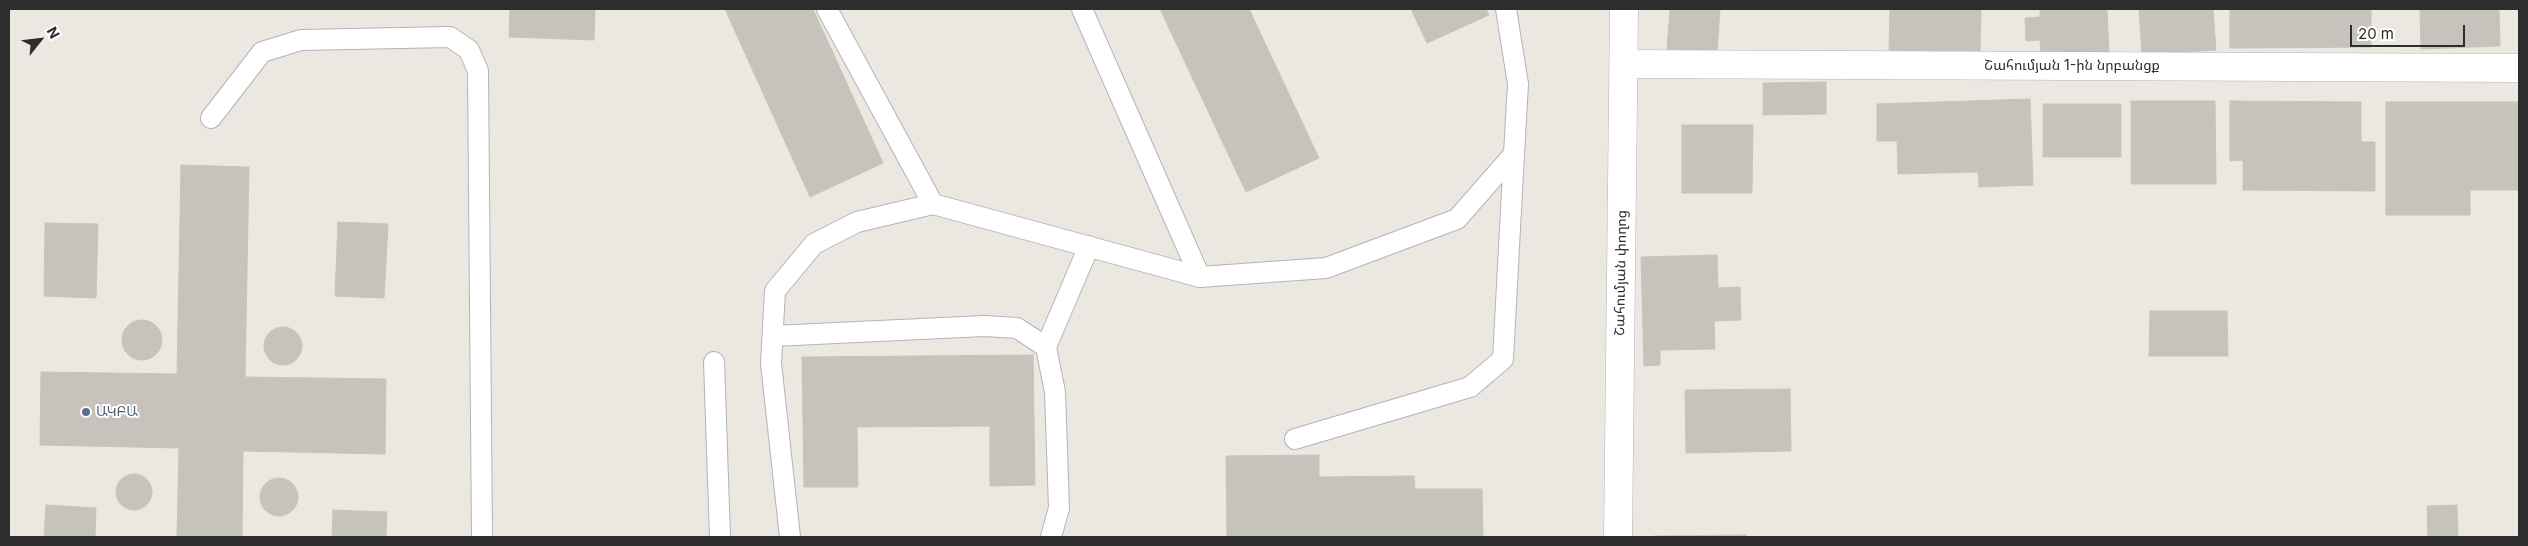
<!DOCTYPE html>
<html>
<head>
<meta charset="utf-8">
<style>
	body { margin:0 }
	#map { position:relative; width:2528px; height:546px; overflow:hidden; background:#ede7e1; font-family:Inter,sans-serif }
	canvas { display:block }
	.frame { position:absolute; inset:0; border:10px solid #2d2d2d; pointer-events:none }
	.north { position:absolute; left:15px; top:15px; width:50px; height:50px; -webkit-text-stroke:4px #fff; paint-order:stroke; rotate:61deg; font-size:14px; font-weight:700; line-height:20px; text-align:center; color:#2d2d2d }
	.north::after { content:''; display:block; margin:auto; width:18px; height:22px; background:#2d2d2d; clip-path:polygon(50% 0,100% 100%,50% 72%,0 100%) }
	.scale { position:absolute; left:2350px; top:25px; width:115px; height:22px; box-sizing:border-box; border:2px solid #2d2d2d; border-top:0; padding-left:6px; font-size:15px; line-height:18px; white-space:nowrap; color:#2d2d2d; -webkit-text-stroke:4px #fff; paint-order:stroke }
</style>
</head>
<body>
<div id="map">
<canvas width="2528" height="546"></canvas>
<div class="frame"></div>
<div class="north">N</div>
<div class="scale">20 m</div>
</div>
<script>
const context = document.querySelector('canvas').getContext('2d');
context.lineJoin = 'round';
function paint(path, color) {
  context.fillStyle = color;
  context.fill(path, 'evenodd');
}
function toPath(rows) {
  const path = new Path2D();
  for (const r of rows) {
    if (r.length === 3) {
      path.moveTo(r[0] + r[2], r[1]);
      path.arc(r[0], r[1], r[2], 0, 2 * Math.PI);
      continue;
    }
    path.moveTo(r[0], r[1]);
    for (let i = 2; i < r.length; i += 2) path.lineTo(r[i], r[i + 1]);
  }
  return path;
}
function strokePath(path, color, width, dash) {
  context.strokeStyle = color;
  context.lineWidth = width;
  context.lineCap = dash ? 'butt' : 'round';
  context.setLineDash(dash || []);
  context.stroke(path);
}
function write(font, color, halo, rows, align = 'center') {
  context.font = font + ' Inter,"Noto Sans Armenian",sans-serif';
  context.lineWidth = 4;
  context.setLineDash([]);
  context.textBaseline = 'middle';
  context.strokeStyle = halo;
  context.fillStyle = color;
  for (const [text, x, y, turn = 0] of rows) {
    context.save();
    context.translate(x, y);
    context.rotate((+turn || 0) * Math.PI / 180);
    context.textAlign = isNaN(turn) ? turn : align;
    if (halo) context.strokeText(text, 0, 0);
    context.fillText(text, 0, 0);
    context.restore();
  }
}
const building = toPath([
	[510,9,595,9,594,40,509,37,510,9],
	[725,9,813,9,883,163,810,197,725,9],
	[1160,9,1249,9,1319,158,1246,192,1160,9],
	[1411,9,1486,9,1489,15,1427,43,1411,9],
	[1670,9,1720,9,1717,53,1667,49,1670,9],
	[1890,9,1981,9,1980,52,1889,50,1890,9],
	[2040,9,2107,9,2109,54,2041,56,2040,40,2026,41,2025,18,2040,17,2040,9],
	[2139,9,2213,9,2216,50,2142,55,2139,9],
	[2230,9,2371,9,2371,47,2230,48,2230,9],
	[2420,9,2499,9,2500,46,2421,49,2420,9],
	[1826,82,1826,114,1763,115,1763,83,1826,82],
	[2030,99,2033,185,1979,187,1978,172,1898,174,1897,141,1877,141,1877,104,2030,99],
	[2131,101,2215,101,2216,184,2131,184,2131,101],
	[2230,101,2361,102,2361,142,2375,142,2375,191,2243,190,2243,160,2230,161,2230,101],
	[2386,102,2519,102,2519,190,2470,190,2470,215,2386,215,2386,102],
	[2043,104,2121,104,2121,157,2043,157,2043,104],
	[1682,125,1753,125,1752,193,1682,193,1682,125],
	[181,165,249,167,245,377,386,379,385,454,243,451,242,537,177,537,179,448,40,445,41,372,177,374,181,165],
	[338,222,388,224,384,298,335,296,338,222],
	[45,223,98,224,96,298,44,296,45,223],
	[1717,255,1718,288,1740,287,1741,320,1714,321,1715,349,1660,350,1660,365,1644,366,1641,257,1717,255],
	[2150,311,2227,311,2228,356,2149,356,2150,311],
	[142,340,20],
	[283,346,19],
	[1033,355,1035,485,990,486,990,426,857,427,858,487,804,487,802,357,1033,355],
	[1790,389,1791,451,1686,453,1685,390,1790,389],
	[1319,455,1319,477,1414,476,1415,489,1482,489,1483,537,1227,537,1226,456,1319,455],
	[134,492,18],
	[279,497,19],
	[46,505,96,508,95,537,44,537,46,505],
	[2457,505,2458,537,2428,537,2427,506,2457,505],
	[333,510,387,512,386,537,332,537,333,510],
	[1746,535,1746,537,1654,537,1654,536,1746,535]
]);
paint(building, '#c6c2bc');
strokePath(building, '#c9c3ba', 1);
const lane = toPath([
	[827,9,933,204],
	[1082,9,1200,277],
	[211,118,262,52,301,40,450,37,469,50,478,71,482,537],
	[773,336,984,326,1017,328,1046,347,1055,392,1059,508,1051,537],
	[1046,347,1089,246],
	[714,362,720,537],
	[1295,439,1470,387,1503,359,1514,154],
	[790,537,771,363,775,291,814,244,857,222,933,204,1200,277,1326,268,1457,219,1514,154,1518,84,1506,9]
]);
const street = toPath([
	[1624,64,2519,68]
]);
const secondary = toPath([
	[1618,537,1624,9]
]);
strokePath(lane, '#b1b4bc', 22);
strokePath(street, '#b1b4bc', 29);
strokePath(secondary, '#b1b4bc', 29);
strokePath(lane, '#fff', 20);
strokePath(street, '#fff', 28);
strokePath(secondary, '#fff', 28);
for (const [x, y, r, color] of [
	[86,412,5,"#5c6f8a"]
]) {
  const dot = new Path2D();
  dot.arc(x, y, r, 0, 2 * Math.PI);
  context.fillStyle = color;
  context.fill(dot);
  strokePath(dot, '#fff', 2);
}
write('14px', '#2d2d2d', '#fff', [
	["Շահումյան 1-ին նրբանցք",2072,66],
	["Շահումյան փողոց",1621,273,-89]
]);
write('14px', '#4e5e75', '#fff', [
	["ԱԿԲԱ",96,412]
], 'left');
</script>
</body>
</html>
